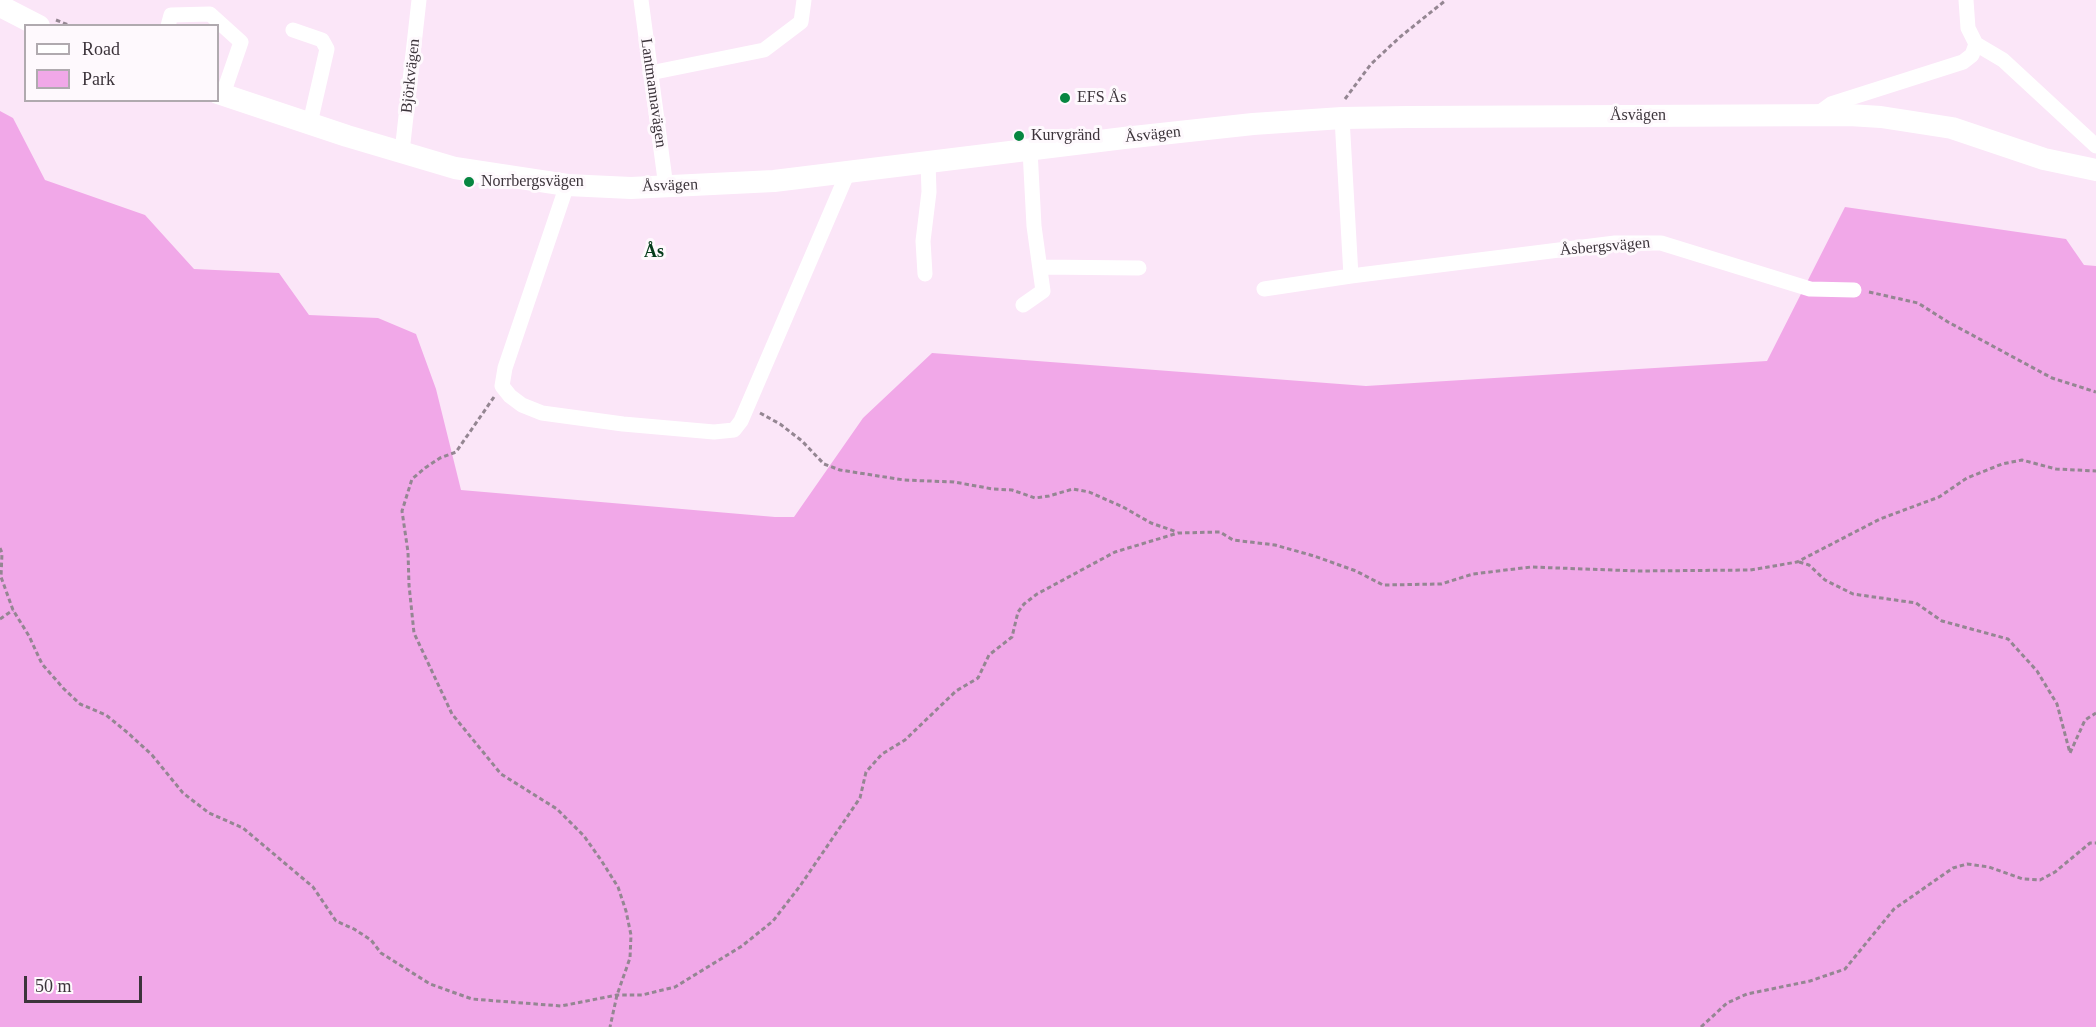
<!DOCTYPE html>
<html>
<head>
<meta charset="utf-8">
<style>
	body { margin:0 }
	#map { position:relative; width:2096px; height:1027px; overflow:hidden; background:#fbe6f8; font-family:"Times New Roman",serif }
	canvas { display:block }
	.legend { position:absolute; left:24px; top:24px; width:195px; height:78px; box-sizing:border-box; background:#fef9fd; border:2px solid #b0aaaf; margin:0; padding:8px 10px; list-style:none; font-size:18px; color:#3c343b }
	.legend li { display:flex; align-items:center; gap:12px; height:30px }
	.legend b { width:30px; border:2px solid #b0aaaf }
	.scale { position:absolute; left:24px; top:976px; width:118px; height:27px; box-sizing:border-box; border:3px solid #3c343b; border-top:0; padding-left:8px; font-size:18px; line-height:21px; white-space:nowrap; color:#3c343b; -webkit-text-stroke:4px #fef9fd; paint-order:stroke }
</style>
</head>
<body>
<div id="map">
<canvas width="2096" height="1027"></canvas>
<ul class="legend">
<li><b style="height:8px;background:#fff"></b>Road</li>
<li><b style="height:16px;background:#f1a8e8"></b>Park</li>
</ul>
<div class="scale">50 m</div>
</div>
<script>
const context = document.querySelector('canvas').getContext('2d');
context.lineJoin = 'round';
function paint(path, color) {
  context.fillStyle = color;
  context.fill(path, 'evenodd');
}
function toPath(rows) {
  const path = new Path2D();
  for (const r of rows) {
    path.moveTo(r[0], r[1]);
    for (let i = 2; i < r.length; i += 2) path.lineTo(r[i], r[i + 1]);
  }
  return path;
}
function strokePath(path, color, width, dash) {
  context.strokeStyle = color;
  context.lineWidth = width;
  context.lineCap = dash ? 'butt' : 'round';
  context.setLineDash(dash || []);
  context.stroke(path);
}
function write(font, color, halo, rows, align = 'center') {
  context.font = font + ' "Times New Roman",serif';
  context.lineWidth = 6;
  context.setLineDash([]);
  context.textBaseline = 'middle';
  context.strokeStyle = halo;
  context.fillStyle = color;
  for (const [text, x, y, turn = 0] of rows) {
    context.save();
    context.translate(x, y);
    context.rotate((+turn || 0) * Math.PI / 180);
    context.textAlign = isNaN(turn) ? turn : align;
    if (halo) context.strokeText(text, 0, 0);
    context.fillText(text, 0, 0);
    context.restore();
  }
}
paint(toPath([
	[0,111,13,118,45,180,145,215,194,269,279,273,309,315,378,318,416,334,436,389,461,490,775,517,794,517,863,418,932,353,1366,386,1767,361,1845,207,2066,239,2084,265,2096,266,2096,1027,0,1027]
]), '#f1a8e8');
strokePath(toPath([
	[56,20,71,26],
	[1345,99,1371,64,1400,37,1446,0],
	[1869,292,1918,303,1948,322,2052,378,2096,392],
	[494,397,456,452,440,458,425,468,412,479,402,511,408,552,409,585,414,633,452,714,501,774,557,809,584,836,601,860,618,887,626,911,631,935,630,958,617,995,610,1027],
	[760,413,780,424,802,441,824,464,840,470,904,480,954,482,993,489,1012,490,1035,498,1049,496,1073,489,1089,492,1123,507,1151,523,1177,532],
	[0,548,2,553,1,577,13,610,29,636,42,664,64,689,80,704,106,715,128,733,152,755,183,793,209,813,243,828,313,887,336,921,354,929,371,940,381,953,430,984,472,999,561,1006,617,995,642,995,675,987,742,946,773,921,800,886,860,798,866,772,882,754,905,740,956,691,978,678,989,655,1012,637,1018,612,1024,604,1037,594,1115,552,1178,533,1220,532,1233,540,1275,545,1314,556,1356,571,1383,585,1441,584,1473,574,1531,567,1639,571,1750,570,1797,562,1880,519,1939,497,1967,478,2002,464,2022,460,2056,469,2096,471],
	[1799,562,1809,565,1825,580,1853,594,1916,603,1942,621,2008,639,2037,671,2057,704,2070,753,2085,720,2096,713],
	[0,619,13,610],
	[1701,1027,1727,1003,1747,994,1810,981,1845,969,1894,909,1953,868,1967,864,1989,867,2023,879,2040,880,2055,872,2090,843,2096,843]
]), '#948692', 3, [4.5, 3]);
strokePath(toPath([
	[641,0,666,187],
	[168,26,171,15,210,14,241,42,223,94],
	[293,30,322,40,327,49,310,123],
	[1976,44,2003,60,2096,146],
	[650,73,764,50,801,22,804,0],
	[1816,115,1831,104,1963,62,1972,55,1976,44,1968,28,1966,0],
	[1342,118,1351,276],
	[402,152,419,0],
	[567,185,505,368,502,386,510,396,522,405,542,413,623,424,714,432,734,430,741,421,848,172],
	[1040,267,1139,268],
	[925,274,923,241,929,192,928,162],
	[1264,289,1351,276,1615,243,1661,243,1810,289,1854,290],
	[1023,305,1043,291,1034,226,1030,150]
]), '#fff', 15);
strokePath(toPath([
	[0,6,39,26],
	[218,93,347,136,455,168,567,185,631,188,774,181,1124,138,1253,124,1342,118,1408,117,1849,115,1881,117,1952,128,2044,159,2096,170]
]), '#fff', 22);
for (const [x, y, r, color] of [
	[1065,98,6,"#078641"],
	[1019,136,6,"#078641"],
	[469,182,6,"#078641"]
]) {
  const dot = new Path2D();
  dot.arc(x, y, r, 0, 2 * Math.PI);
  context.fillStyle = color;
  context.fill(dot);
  strokePath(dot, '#fef9fd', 2);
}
write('16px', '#3c343b', '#fef9fd', [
	["Björkvägen",411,76,-84],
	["Lantmannavägen",653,93,82],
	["Åsvägen",1638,116],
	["Åsvägen",1153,135,-6],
	["Åsvägen",670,186,-2],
	["Åsbergsvägen",1605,247,-5]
]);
write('16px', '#3c343b', '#fef9fd', [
	["EFS Ås",1077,98],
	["Kurvgränd",1031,136],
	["Norrbergsvägen",481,182]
], 'left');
write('bold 18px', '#053c1b', '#fef9fd', [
	["Ås",654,252]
]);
</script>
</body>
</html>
